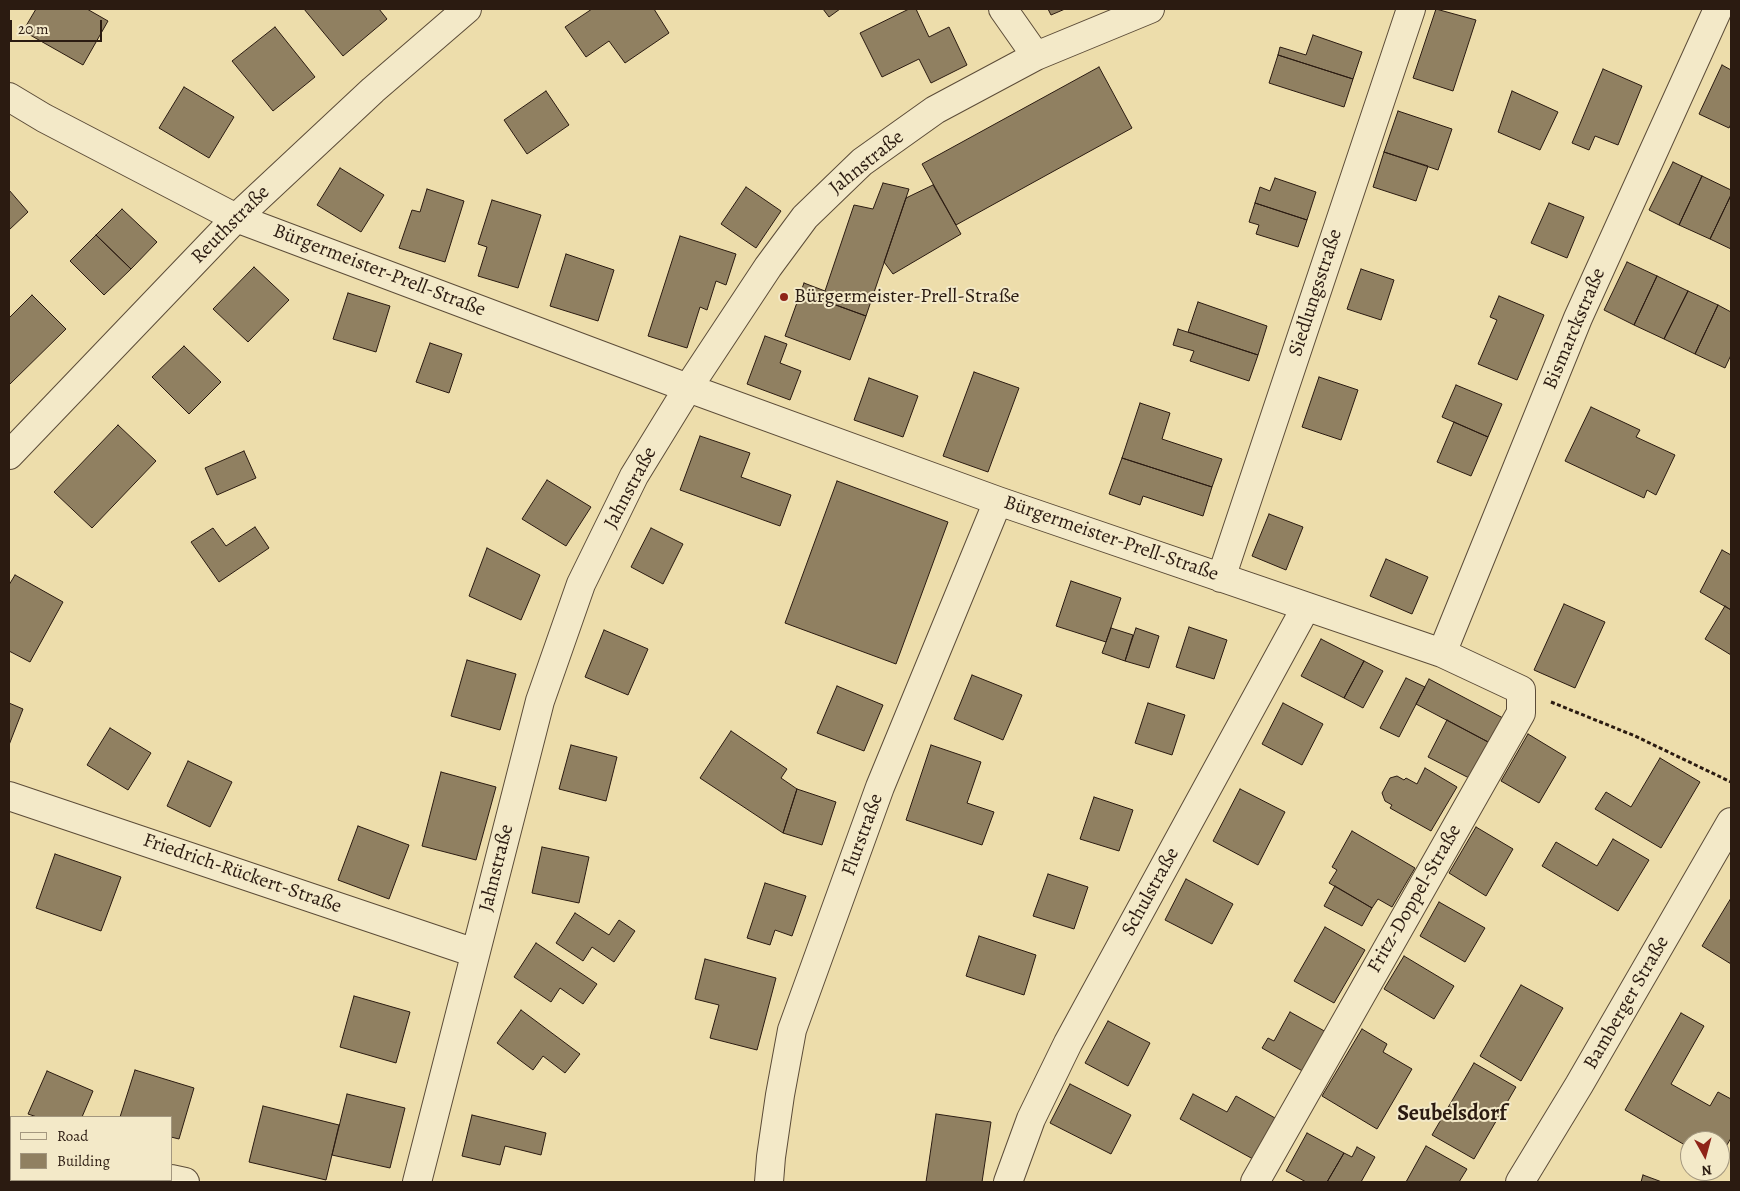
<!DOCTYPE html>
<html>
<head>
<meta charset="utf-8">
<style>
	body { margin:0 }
	#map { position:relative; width:1740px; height:1191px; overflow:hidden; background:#edddab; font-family:Alegreya,serif }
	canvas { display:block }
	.frame { position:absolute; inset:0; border:10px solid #2b1b11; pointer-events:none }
	.legend { position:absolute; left:10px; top:1116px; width:162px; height:65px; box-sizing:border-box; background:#f3e9c8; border:1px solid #a3977f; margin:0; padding:6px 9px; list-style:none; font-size:15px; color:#2b1b11 }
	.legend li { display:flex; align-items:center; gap:10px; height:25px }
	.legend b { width:25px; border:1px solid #a3977f }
	.north { position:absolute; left:1680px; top:1131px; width:50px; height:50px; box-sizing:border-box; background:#f3e9c8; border:1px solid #a3977f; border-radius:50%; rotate:173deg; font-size:14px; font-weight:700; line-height:20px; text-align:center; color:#2b1b11 }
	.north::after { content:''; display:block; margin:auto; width:18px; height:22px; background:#8f2418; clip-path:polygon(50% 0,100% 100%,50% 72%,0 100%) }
	.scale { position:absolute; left:10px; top:20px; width:92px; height:22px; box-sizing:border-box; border:2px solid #2b1b11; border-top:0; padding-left:6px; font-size:15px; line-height:18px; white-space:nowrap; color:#2b1b11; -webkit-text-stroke:4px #f3e9c8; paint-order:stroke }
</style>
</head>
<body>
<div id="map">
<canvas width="1740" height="1191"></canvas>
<div class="frame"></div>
<ul class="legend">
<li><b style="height:6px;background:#f3e9c8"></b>Road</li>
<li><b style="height:14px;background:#908061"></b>Building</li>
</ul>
<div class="north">N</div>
<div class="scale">20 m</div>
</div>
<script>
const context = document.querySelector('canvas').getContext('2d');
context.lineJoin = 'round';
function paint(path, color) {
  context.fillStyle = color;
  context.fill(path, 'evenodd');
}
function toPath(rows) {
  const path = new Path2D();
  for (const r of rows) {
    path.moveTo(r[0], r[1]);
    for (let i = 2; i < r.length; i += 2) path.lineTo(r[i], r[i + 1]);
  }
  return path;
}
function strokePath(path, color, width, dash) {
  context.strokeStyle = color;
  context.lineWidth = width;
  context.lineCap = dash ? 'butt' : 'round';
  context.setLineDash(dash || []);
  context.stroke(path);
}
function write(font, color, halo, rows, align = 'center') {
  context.font = font + ' Alegreya,serif';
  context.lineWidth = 4;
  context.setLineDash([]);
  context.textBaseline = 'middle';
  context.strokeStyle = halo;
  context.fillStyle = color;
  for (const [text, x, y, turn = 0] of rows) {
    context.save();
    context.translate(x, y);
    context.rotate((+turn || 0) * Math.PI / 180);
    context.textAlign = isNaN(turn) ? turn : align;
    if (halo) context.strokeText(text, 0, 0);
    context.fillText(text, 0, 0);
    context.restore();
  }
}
const building = toPath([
	[36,9,87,9,108,21,83,65,23,31,36,9],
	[304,9,379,9,387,19,343,56,304,9],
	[592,9,654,9,669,33,625,63,609,41,586,57,565,27,592,9],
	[823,9,840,9,829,17,823,9],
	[909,9,916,9,929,37,949,27,967,65,931,83,919,59,882,77,860,33,909,9],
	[1048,9,1065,9,1051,15,1048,9],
	[1436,9,1476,20,1453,91,1413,78,1436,9],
	[275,27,315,77,273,111,232,61,275,27],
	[1313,35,1362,52,1353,79,1278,55,1280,47,1306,55,1313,35],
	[1278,55,1353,79,1344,107,1269,83,1278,55],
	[1722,65,1731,70,1731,124,1729,128,1699,114,1722,65],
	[1099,67,1132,128,956,225,922,164,1099,67],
	[1603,69,1642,86,1618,145,1595,136,1589,150,1572,143,1603,69],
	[184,87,234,117,209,158,159,128,184,87],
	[546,91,569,125,527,154,504,120,546,91],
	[1512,91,1558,112,1540,150,1498,132,1512,91],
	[1398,111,1452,129,1438,170,1384,152,1398,111],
	[1384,152,1428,166,1416,201,1373,187,1384,152],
	[1673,162,1702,176,1679,225,1649,210,1673,162],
	[340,168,384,195,361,232,317,205,340,168],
	[1702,176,1731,190,1731,195,1710,239,1679,225,1702,176],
	[1275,178,1316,192,1307,220,1255,203,1260,187,1270,191,1275,178],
	[883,183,909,189,866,316,822,300,854,205,873,209,883,183],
	[933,185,961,234,893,274,884,262,906,198,933,185],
	[746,187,781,211,756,248,721,224,746,187],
	[427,189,464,201,445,262,399,248,412,210,420,212,427,189],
	[9,190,28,212,9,230,9,190],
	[1731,195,1731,249,1710,239,1731,195],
	[492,200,541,215,518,288,478,276,487,247,478,244,492,200],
	[1255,203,1307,220,1298,247,1256,234,1259,225,1249,222,1255,203],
	[1549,203,1584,217,1567,258,1531,243,1549,203],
	[122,209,157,242,131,269,96,235,122,209],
	[96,235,131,269,104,295,70,261,96,235],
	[680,236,736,254,726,285,716,281,707,310,700,307,687,348,648,336,680,236],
	[566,254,614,270,598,321,550,306,566,254],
	[1627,262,1657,276,1634,325,1604,310,1627,262],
	[254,267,289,300,248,342,213,309,254,267],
	[1361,269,1394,280,1381,320,1347,309,1361,269],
	[1657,276,1688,291,1664,339,1634,325,1657,276],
	[804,283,825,291,822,300,866,316,850,360,785,336,804,283],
	[1688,291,1718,305,1695,354,1664,339,1688,291],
	[348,293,390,306,376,352,333,339,348,293],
	[32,295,66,329,10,384,9,382,9,318,32,295],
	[1499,296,1544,315,1517,380,1478,364,1497,320,1490,317,1499,296],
	[1198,302,1267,326,1258,355,1188,332,1198,302],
	[1718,305,1731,312,1731,355,1725,368,1695,354,1718,305],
	[1178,329,1258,355,1249,381,1190,361,1194,351,1173,345,1178,329],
	[765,336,787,344,780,363,801,371,790,400,747,384,765,336],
	[430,343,462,354,449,393,416,382,430,343],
	[184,346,221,382,189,414,152,377,184,346],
	[974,372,1019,388,988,472,943,456,974,372],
	[1319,377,1358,390,1341,440,1302,427,1319,377],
	[869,378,918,396,903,437,854,420,869,378],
	[1456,385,1502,404,1488,437,1442,417,1456,385],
	[1140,403,1170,413,1162,439,1222,459,1212,487,1122,458,1140,403],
	[1591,407,1640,430,1636,437,1675,455,1656,495,1647,490,1644,498,1565,461,1591,407],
	[1454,422,1488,437,1471,476,1437,462,1454,422],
	[118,425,156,461,92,528,54,492,118,425],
	[700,436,750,453,741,477,791,495,780,526,680,490,700,436],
	[244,451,256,478,217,495,205,468,244,451],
	[1122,458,1212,487,1203,516,1143,496,1140,505,1109,494,1122,458],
	[547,480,591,507,566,546,522,519,547,480],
	[837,481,948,522,896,664,785,623,837,481],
	[1269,514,1303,527,1286,570,1252,556,1269,514],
	[255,527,269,548,219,582,191,542,213,528,226,546,255,527],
	[651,528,683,544,663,584,631,567,651,528],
	[487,548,540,575,521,620,469,596,487,548],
	[1722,550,1731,555,1731,610,1700,592,1722,550],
	[1386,559,1428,577,1412,614,1370,596,1386,559],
	[15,575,63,602,30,662,9,651,9,585,15,575],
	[1071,581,1121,598,1106,642,1056,626,1071,581],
	[1564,604,1605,622,1575,688,1534,670,1564,604],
	[1725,606,1731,610,1731,655,1705,639,1725,606],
	[1189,627,1227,640,1214,679,1176,667,1189,627],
	[1111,628,1133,635,1125,661,1102,653,1111,628],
	[1136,628,1159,636,1149,668,1125,661,1136,628],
	[604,630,648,649,628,695,585,677,604,630],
	[1321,639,1364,661,1344,698,1301,676,1321,639],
	[467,660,516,674,500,730,451,716,467,660],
	[1364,661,1383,671,1363,708,1344,698,1364,661],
	[972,675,1022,695,1003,740,954,719,972,675],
	[1406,678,1425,687,1399,737,1380,728,1406,678],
	[1429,679,1503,718,1490,743,1416,704,1429,679],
	[837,686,883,705,864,751,817,733,837,686],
	[9,703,23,709,9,745,9,703],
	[1148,703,1185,715,1172,755,1135,743,1148,703],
	[1283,703,1323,724,1302,765,1262,744,1283,703],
	[1447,720,1490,743,1471,779,1428,757,1447,720],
	[110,728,151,753,128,790,87,765,110,728],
	[731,731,787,769,781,778,797,789,783,833,700,778,731,731],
	[1528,734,1566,757,1539,803,1501,781,1528,734],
	[571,745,617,757,606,801,559,789,571,745],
	[931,745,981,762,967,803,994,812,982,845,906,820,931,745],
	[1660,758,1700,782,1661,848,1595,809,1606,792,1631,807,1660,758],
	[188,761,232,782,210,827,167,806,188,761],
	[1425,768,1457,787,1431,831,1390,808,1392,805,1385,801,1382,793,1390,778,1397,776,1404,780,1406,778,1417,784,1425,768],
	[441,772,496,787,476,860,422,846,441,772],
	[797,789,836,802,822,845,783,833,797,789],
	[1240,789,1285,812,1258,865,1213,841,1240,789],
	[1094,797,1133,810,1119,851,1080,839,1094,797],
	[358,826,409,845,389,899,338,880,358,826],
	[1476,827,1513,849,1486,896,1449,873,1476,827],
	[1352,831,1415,868,1392,907,1378,899,1372,908,1329,883,1337,870,1332,867,1352,831],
	[1613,839,1649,860,1618,911,1542,866,1556,842,1597,866,1613,839],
	[542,847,589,857,579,903,532,893,542,847],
	[55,854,121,877,101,931,36,908,55,854],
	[1048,874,1088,887,1074,929,1033,916,1048,874],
	[1186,879,1233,904,1212,944,1165,920,1186,879],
	[765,883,806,896,792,936,775,930,770,945,747,938,765,883],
	[1335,886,1372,908,1362,926,1324,906,1335,886],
	[1731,898,1731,964,1702,946,1731,898],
	[1439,902,1485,928,1465,962,1420,936,1439,902],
	[575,913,609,935,619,920,635,931,614,962,592,947,583,961,556,943,575,913],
	[1325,927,1365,950,1334,1003,1294,981,1325,927],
	[979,936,1036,955,1024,995,966,976,979,936],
	[536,943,597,984,583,1004,560,988,551,1002,514,977,536,943],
	[1404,956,1454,986,1434,1019,1384,989,1404,956],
	[705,959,776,978,757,1050,710,1038,719,1005,695,999,705,959],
	[1521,985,1563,1008,1521,1081,1480,1056,1521,985],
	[354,996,410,1012,396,1063,340,1047,354,996],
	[521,1010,580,1054,565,1073,543,1056,533,1070,497,1043,521,1010],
	[1290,1012,1328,1033,1306,1073,1262,1048,1268,1038,1274,1041,1290,1012],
	[1681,1013,1704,1026,1671,1084,1710,1106,1718,1092,1731,1099,1731,1138,1720,1157,1720,1141,1690,1141,1690,1148,1625,1110,1681,1013],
	[1108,1021,1150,1043,1128,1086,1085,1063,1108,1021],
	[1362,1029,1387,1044,1383,1052,1412,1069,1377,1129,1322,1096,1362,1029],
	[1474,1063,1516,1087,1474,1159,1432,1135,1474,1063],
	[135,1070,194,1088,179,1139,171,1137,171,1117,120,1117,135,1070],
	[47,1071,93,1091,82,1117,37,1117,28,1114,47,1071],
	[1070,1084,1131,1115,1111,1154,1050,1123,1070,1084],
	[347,1094,405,1108,390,1168,332,1155,347,1094],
	[1193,1094,1227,1112,1236,1096,1275,1118,1253,1159,1180,1119,1193,1094],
	[263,1106,339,1125,326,1180,249,1162,263,1106],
	[936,1114,991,1122,982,1182,926,1182,936,1114],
	[472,1115,546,1133,541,1155,505,1146,500,1165,462,1156,472,1115],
	[1307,1133,1344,1153,1327,1182,1306,1182,1286,1171,1307,1133],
	[1426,1146,1467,1169,1459,1182,1406,1182,1426,1146],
	[1357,1147,1375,1157,1361,1182,1327,1182,1344,1153,1352,1157,1357,1147],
	[1643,1175,1662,1182,1641,1182,1643,1175]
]);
paint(building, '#908061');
strokePath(building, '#2b1b11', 1);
const minor = toPath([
	[1003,9,1036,56],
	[9,97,44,118,236,218,688,388,998,501,1442,653,1521,690,1521,713,1255,1182],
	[9,455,236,218,373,90,467,9],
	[1221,578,1411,9],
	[1442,653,1578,318,1718,9],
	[9,796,475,953],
	[9,1151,11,1151],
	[171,1179,185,1182],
	[115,1182,115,1180],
	[417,1182,540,701,581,584,634,476,688,388,768,267,805,217,862,162,935,110,1036,56,1150,9],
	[769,1182,771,1157,780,1095,792,1030,880,787,998,501],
	[1008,1182,1031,1119,1068,1043,1306,607],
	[1520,1182,1579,1085,1731,822]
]);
strokePath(minor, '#5c4c38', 30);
strokePath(toPath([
	[1551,702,1635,736,1731,782]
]), '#2b1b11', 3, [4, 2.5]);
strokePath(minor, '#f3e9c8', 28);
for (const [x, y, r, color] of [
	[784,297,5,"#8f2418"]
]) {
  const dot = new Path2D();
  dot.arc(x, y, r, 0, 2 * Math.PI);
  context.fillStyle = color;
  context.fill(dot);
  strokePath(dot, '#f3e9c8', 2);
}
write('20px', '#2b1b11', '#f3e9c8', [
	["Jahnstraße",867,163,-39],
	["Reuthstraße",231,225,-45],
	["Bürgermeister-Prell-Straße",379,271,21],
	["Siedlungsstraße",1316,293,-72],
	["Bismarckstraße",1575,329,-67],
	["Jahnstraße",631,488,-62],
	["Bürgermeister-Prell-Straße",1111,539,19],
	["Flurstraße",863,835,-70],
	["Jahnstraße",497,868,-76],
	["Friedrich-Rückert-Straße",242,874,19],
	["Schulstraße",1151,892,-61],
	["Fritz-Doppel-Straße",1415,899,-60],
	["Bamberger Straße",1627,1003,-60]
]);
write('20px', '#2b1b11', '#f3e9c8', [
	["Bürgermeister-Prell-Straße",794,297]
], 'left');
write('bold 22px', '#2b1b11', '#f3e9c8', [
	["Seubelsdorf",1452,1115]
]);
</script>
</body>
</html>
